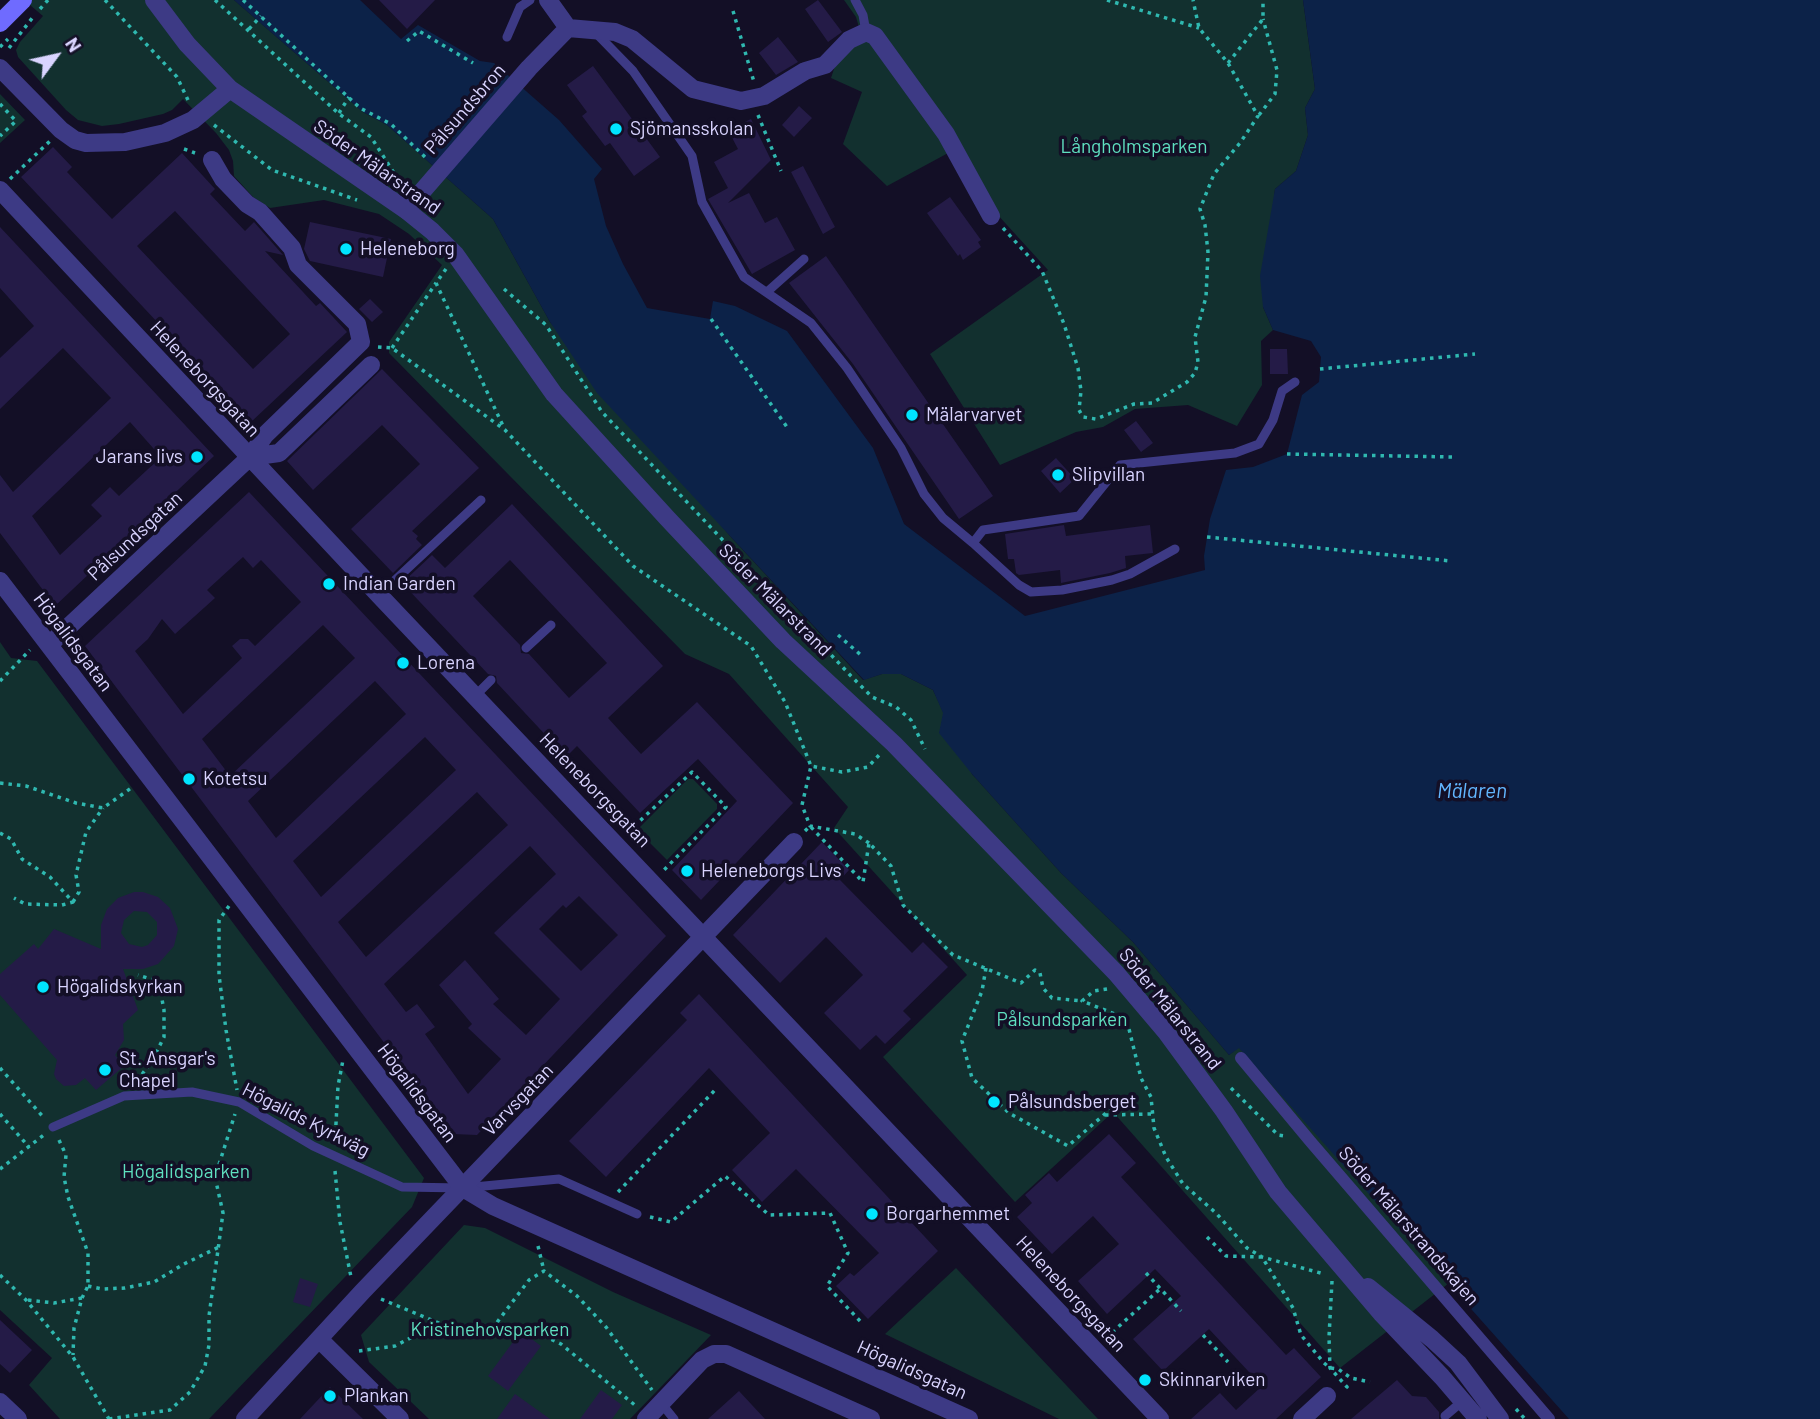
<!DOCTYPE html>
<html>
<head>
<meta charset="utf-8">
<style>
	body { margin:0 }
	#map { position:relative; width:1820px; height:1419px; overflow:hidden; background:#130f26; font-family:Barlow,sans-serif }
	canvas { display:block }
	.north { position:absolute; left:21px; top:21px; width:70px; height:70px; -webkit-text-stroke:5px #130f26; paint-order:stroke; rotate:57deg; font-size:19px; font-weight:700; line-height:28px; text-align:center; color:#d9d4ff }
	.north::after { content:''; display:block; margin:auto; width:24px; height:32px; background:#d9d4ff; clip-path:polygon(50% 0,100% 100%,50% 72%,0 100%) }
</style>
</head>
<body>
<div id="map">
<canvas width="1820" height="1419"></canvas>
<div class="north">N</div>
</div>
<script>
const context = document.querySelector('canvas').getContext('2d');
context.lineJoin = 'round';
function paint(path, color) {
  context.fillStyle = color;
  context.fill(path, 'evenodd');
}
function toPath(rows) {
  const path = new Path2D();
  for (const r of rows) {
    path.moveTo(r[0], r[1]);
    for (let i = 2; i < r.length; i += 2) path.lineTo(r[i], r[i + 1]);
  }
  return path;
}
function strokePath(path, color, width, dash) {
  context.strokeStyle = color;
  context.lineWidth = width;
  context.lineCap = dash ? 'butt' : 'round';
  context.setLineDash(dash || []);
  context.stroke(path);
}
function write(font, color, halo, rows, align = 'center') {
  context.font = font + ' Barlow,sans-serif';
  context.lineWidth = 7;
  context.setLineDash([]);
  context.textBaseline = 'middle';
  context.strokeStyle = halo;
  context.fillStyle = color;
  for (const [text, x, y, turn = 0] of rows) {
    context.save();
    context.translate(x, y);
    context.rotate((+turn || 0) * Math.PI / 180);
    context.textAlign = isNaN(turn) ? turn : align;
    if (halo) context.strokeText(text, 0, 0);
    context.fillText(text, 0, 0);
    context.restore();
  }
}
paint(toPath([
	[24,0,234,0,363,112,387,125,493,219,550,322,730,536,863,680,882,674,901,674,933,690,972,774,1061,873,1133,942,1229,1055,1239,1047,1449,1283,1340,1368,1113,1112,1015,1202,883,1057,967,975,834,828,848,807,729,674,685,654,389,353,389,342,442,265,409,234,379,214,324,200,270,208,253,197,234,176,233,161,229,150,216,133,183,99,172,110,163,114,119,124,102,126,78,120,66,110,18,57,16,50,20,42,43,16],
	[844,0,1303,0,1315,89,1305,108,1308,135,1296,171,1275,189,1263,307,1273,330,1261,341,1262,385,1237,426,1188,405,1135,409,1103,427,1076,432,1000,465,930,354,1048,270,996,213,950,152,887,186,843,144,862,92,831,78,836,63,862,38,856,17],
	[0,94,25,120,0,143],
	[0,642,11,658,37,661,424,1178,412,1207,209,1419,60,1419,29,1385,52,1358,0,1310],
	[688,779,693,779,717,804,717,809,667,860,637,830],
	[464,1225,485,1228,613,1292,711,1335,630,1419,429,1419,369,1362,361,1335],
	[956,1268,1098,1419,1059,1419,885,1334]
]), '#12302f');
paint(toPath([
	[234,0,360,0,401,39,418,25,480,61,494,63,559,120,602,169,594,179,606,226,623,264,647,308,710,319,713,301,735,306,787,331,873,448,904,524,1025,616,1205,570,1204,556,1210,519,1226,470,1253,467,1287,454,1302,395,1319,382,1321,357,1311,341,1273,330,1263,307,1260,276,1275,189,1296,171,1308,135,1305,108,1315,89,1303,0,1820,0,1820,1419,1569,1419,1239,1048,1229,1055,1133,942,1061,873,972,774,939,733,943,713,933,690,901,674,882,674,864,680,597,393,550,322,493,219,387,125,363,112]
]), '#0c2248');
paint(toPath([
	[379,0,435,0,407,29],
	[818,0,842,32,828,42,805,9],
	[778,37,798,62,776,75,759,53],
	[593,66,660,157,634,176,610,143,605,146,582,116,587,112,567,85],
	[799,106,812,118,794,137,782,125],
	[751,119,771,160,728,203,749,193,765,223,777,217,795,250,752,274,708,199,728,188,714,162,738,149,728,130],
	[53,147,72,167,67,172,112,219,182,153,215,189,210,194,245,231,254,222,283,255,265,251,316,306,320,303,347,332,251,422,21,177],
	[175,211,290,334,253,369,137,246],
	[803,166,835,227,823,234,791,172],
	[950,197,981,240,978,242,981,247,963,260,960,254,958,256,927,213],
	[310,222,391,239,383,277,310,261,304,249],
	[0,227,214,456,55,606,0,533,0,475,13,492,111,398,63,348,0,409,0,358,34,326,0,288],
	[130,422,161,457,119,496,110,487,91,505,102,516,60,555,32,516],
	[826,256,993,496,959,519,853,364,789,283],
	[370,299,383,312,372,322,359,309],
	[1270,349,1287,349,1288,374,1270,374],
	[382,369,479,468,412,531,418,536,416,539,422,545,393,573,351,529,420,464,382,425,313,490,287,461],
	[1136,421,1153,443,1141,452,1124,430],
	[1056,458,1075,479,1060,493,1041,471],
	[249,492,666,936,477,1135,453,1134,85,646],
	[243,557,253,568,261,560,301,602,255,646,248,639,240,639,232,646,242,658,183,714,135,651,148,639,162,619,175,634,215,598,207,590],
	[323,625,355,658,230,776,202,739],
	[375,681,406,714,276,838,248,801],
	[425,737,456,770,321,897,293,861],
	[477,792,508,825,366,957,338,922],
	[530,846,556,874,494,933,560,999,526,1035,493,1004,499,999,465,960,439,985,472,1024,468,1028,501,1059,468,1094,425,1034,435,1027,417,1004,406,1012,384,984],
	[579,896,618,935,581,971,539,929,563,905,566,908],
	[512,504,663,666,608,718,628,740,641,754,697,702,793,803,701,900,672,870,737,801,698,759,640,813,577,746,566,757,497,683,496,676,488,674,402,583,432,555,445,568],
	[510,560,607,663,569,698,529,654,521,653,520,645,473,596],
	[1064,525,1066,536,1150,525,1153,553,1125,556,1126,568,1110,573,1061,583,1060,570,1019,575,1016,573,1014,559,1008,559,1005,534],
	[822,842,849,870,840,880,912,953,923,942,948,967,903,1011,911,1019,885,1044,876,1035,860,1050,824,1013,863,975,826,937,780,983,733,935],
	[134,892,143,892,158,897,170,908,178,929,174,946,158,964,143,969,123,969,138,1010,123,1024,124,1040,115,1055,124,1066,96,1090,85,1078,76,1085,64,1086,56,1079,54,1074,57,1060,0,995,0,974,34,944,38,949,54,929,101,949,101,925,107,909,118,898],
	[134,911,147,912,157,922,157,935,148,945,142,947,129,944,121,933,124,920],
	[699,994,938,1251,868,1319,836,1286,850,1273,854,1276,879,1253,796,1169,762,1202,732,1170,770,1133,709,1068,606,1177,569,1141,687,1020,680,1013],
	[1109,1134,1136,1163,1121,1177,1286,1355,1294,1348,1321,1377,1276,1419,1191,1419,1220,1393,1236,1410,1262,1386,1209,1329,1163,1371,1133,1339,1181,1296,1155,1269,1107,1314,1078,1281,1119,1244,1093,1216,1052,1254,1017,1217,1032,1203,1025,1195,1049,1173,1057,1182],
	[300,1278,318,1284,310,1307,293,1302],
	[0,1320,32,1350,10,1373,0,1364],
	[521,1331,541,1346,508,1391,488,1376],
	[1397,1380,1412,1396,1426,1397,1439,1412,1439,1419,1351,1419],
	[330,1387,363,1419,300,1419],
	[601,1390,622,1405,612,1419,580,1419],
	[739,1391,765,1419,708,1419],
	[515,1394,550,1419,497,1419]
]), '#241b47');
strokePath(toPath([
	[105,0,177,77,188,100],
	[215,0,338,113,371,137,401,184],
	[243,0,360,108,391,124,427,159],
	[1107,0,1199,28],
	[40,9,48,0],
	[733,11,754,82],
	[249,29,261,16],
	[407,41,419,31,473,63],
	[0,47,8,39],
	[9,48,33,17],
	[1228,63,1263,19,1263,0],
	[0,104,16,121,0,136],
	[339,113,349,97],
	[758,115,781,171],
	[1259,115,1275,94,1277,70,1263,19],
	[214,125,272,170,357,200],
	[184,149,195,153],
	[10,179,50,141],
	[1003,228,1042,271,1064,324,1078,368,1081,391,1079,410,1083,417,1096,419,1134,404,1152,403,1187,382,1195,373,1198,362,1195,337,1206,297,1208,252,1205,225,1200,209,1214,174,1240,143,1258,116,1228,63,1199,28,1193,0],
	[446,269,436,283,504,428],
	[504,289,546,325,602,412,851,676,872,697,896,707,911,720,925,749],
	[711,319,787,427],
	[378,347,392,348,505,430,633,566,751,646,785,702,811,766],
	[392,348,436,283],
	[1320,369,1475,354],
	[1287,454,1453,457],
	[1207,537,1451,561],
	[838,635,862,656],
	[0,681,30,650],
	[0,783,26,786,76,803,103,808,134,786],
	[805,831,810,826,863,882,869,843,891,866,903,905,953,955,1021,983,1035,970,1040,973,1043,988,1052,998,1082,1001],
	[628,832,692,772,726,807,662,872],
	[0,833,11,839,22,859,50,877,73,902,62,905,25,904,14,898],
	[869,843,855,834,810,826,802,805,811,766,842,772,868,767,881,753],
	[73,902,79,892,76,875,86,832,103,808],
	[229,906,219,920,219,975,226,1030,237,1090],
	[986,968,982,991,962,1041,972,1078,1009,1113,1068,1146,1114,1106],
	[1107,989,1094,991,1082,1001,1115,1014,1129,1029,1141,1078,1151,1097,1154,1128,1166,1157,1183,1184,1216,1213,1247,1248,1262,1257,1324,1274],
	[0,1068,45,1119],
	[137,1081,152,1061,164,1037,164,1010,160,989,154,980,138,975],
	[1231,1088,1278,1135,1285,1136],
	[0,1114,29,1147],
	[1105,1115,1152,1114],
	[59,1140,66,1155,64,1177,68,1197,88,1253,88,1286,82,1298],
	[335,1142,338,1086,343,1060],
	[0,1169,45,1134],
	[335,1171,340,1222,351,1277],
	[618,1192,715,1090],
	[650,1217,671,1222,725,1176,769,1215,830,1213,848,1253,827,1286,860,1321],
	[1207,1237,1226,1256,1262,1257,1293,1308,1301,1335,1324,1363,1330,1368,1338,1369,1351,1378,1370,1382],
	[538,1246,544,1271],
	[1146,1273,1181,1311],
	[0,1275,26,1300,73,1357,109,1419],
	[1332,1281,1329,1337,1330,1368,1347,1387,1342,1391],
	[88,1286,102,1289,125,1288,154,1282,184,1264,219,1247],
	[381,1299,439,1323,492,1329,526,1327,561,1344,636,1406],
	[28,1300,54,1303,82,1298,74,1328,73,1355],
	[492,1329,529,1280,544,1271,577,1296,606,1327,652,1390],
	[1203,1335,1228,1362],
	[1106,1338,1161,1288],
	[359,1351,395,1346,439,1323],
	[1516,1409,1525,1419],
	[109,1419,170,1410,190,1392,205,1366,209,1345,209,1316,223,1213,215,1177,235,1114]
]), '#2fb8b0', 3.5, [3.5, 5]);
strokePath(toPath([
	[855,0,863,15,866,32],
	[595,32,633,71,692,156,702,202,744,277,811,323,847,368,901,448,924,494,943,518,973,543,983,530,1079,516,1120,465,1235,453,1259,444,1273,420,1282,391,1295,382],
	[507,37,520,7,530,0],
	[767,292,804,259],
	[973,543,1019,585,1031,592,1062,590,1112,580,1130,574,1175,549],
	[379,595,481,500],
	[526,648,551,625],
	[476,695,491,680],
	[53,1127,124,1096,192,1092,239,1102,313,1146,402,1187,463,1188,559,1179,637,1214],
	[661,1403,674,1419],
	[1445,1416,1465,1399]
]), '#3d3a85', 9);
strokePath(toPath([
	[1241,1058,1310,1141,1549,1419]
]), '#3d3a85', 12);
strokePath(toPath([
	[548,0,568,28],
	[0,190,379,595,1160,1419],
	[406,210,529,68,568,28,615,32,632,39,693,89,741,101,764,96,805,71,825,65,849,40,866,32,875,36,946,134,991,216],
	[250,457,279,453,371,365],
	[0,581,463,1188,493,1206,969,1419],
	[49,645,250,457,265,435,361,342,357,324,298,265,292,248,260,212,247,204,223,179,212,160],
	[319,1339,400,1419],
	[0,1402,18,1419],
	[245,1419,363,1291,794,842],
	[646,1419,702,1360,714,1354,726,1354,871,1419],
	[1302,1419,1327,1396]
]), '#3d3a85', 18);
strokePath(toPath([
	[154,0,187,44,230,89,406,210,432,231,455,254,554,394,667,518,783,641,894,744,1116,973,1166,1032,1224,1111,1278,1192,1381,1313,1442,1377,1478,1419],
	[0,68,61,130,75,140,86,143,125,142,165,133,193,120,230,89],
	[1368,1287,1432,1339,1458,1363,1500,1419]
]), '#3d3a85', 18);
strokePath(toPath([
	[0,23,23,0]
]), '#6f6bff', 18);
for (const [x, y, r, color] of [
	[616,129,7,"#00e5ff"],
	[346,249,7,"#00e5ff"],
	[912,415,7,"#00e5ff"],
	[197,457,7,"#00e5ff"],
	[1058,475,7,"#00e5ff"],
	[329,584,7,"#00e5ff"],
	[403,663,7,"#00e5ff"],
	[189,779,7,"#00e5ff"],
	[687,871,7,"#00e5ff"],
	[43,987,7,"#00e5ff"],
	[105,1070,7,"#00e5ff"],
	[994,1102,7,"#00e5ff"],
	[872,1214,7,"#00e5ff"],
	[1145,1380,7,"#00e5ff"],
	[330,1396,7,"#00e5ff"]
]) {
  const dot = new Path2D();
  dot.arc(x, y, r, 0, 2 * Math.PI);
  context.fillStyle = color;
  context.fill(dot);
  strokePath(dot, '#130f26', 2.5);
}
write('19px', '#d9d4ff', '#130f26', [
	["Pålsundsbron",465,109,-49],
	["Söder Mälarstrand",377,167,35],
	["Heleneborgsgatan",205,379,47],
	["Pålsundsgatan",135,536,-43],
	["Söder Mälarstrand",775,600,45],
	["Högalidsgatan",73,642,53],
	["Heleneborgsgatan",595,790,46],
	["Söder Mälarstrand",1170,1009,51],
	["Högalidsgatan",417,1093,53],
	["Varvsgatan",518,1100,-46],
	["Högalids Kyrkväg",306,1120,27],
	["Söder Mälarstrandskajen",1409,1226,49],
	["Heleneborgsgatan",1071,1294,47],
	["Högalidsgatan",912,1370,24]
]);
write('19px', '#d9d4ff', '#130f26', [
	["Sjömansskolan",630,129],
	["Heleneborg",360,249],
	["Mälarvarvet",926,415],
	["Jarans livs",183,457,"right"],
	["Slipvillan",1072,475],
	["Indian Garden",343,584],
	["Lorena",417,663],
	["Kotetsu",203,779],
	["Heleneborgs Livs",701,871],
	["Högalidskyrkan",57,987],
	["St. Ansgar's",119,1059],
	["Chapel",119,1081],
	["Pålsundsberget",1008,1102],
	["Borgarhemmet",886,1214],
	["Skinnarviken",1159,1380],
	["Plankan",344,1396]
], 'left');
write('19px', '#5fe0c0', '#130f26', [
	["Långholmsparken",1134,147],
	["Pålsundsparken",1062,1020],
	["Högalidsparken",186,1172],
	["Kristinehovsparken",490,1330]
]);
write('italic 21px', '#62b6ff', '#130f26', [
	["Mälaren",1472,791]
]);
</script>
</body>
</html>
